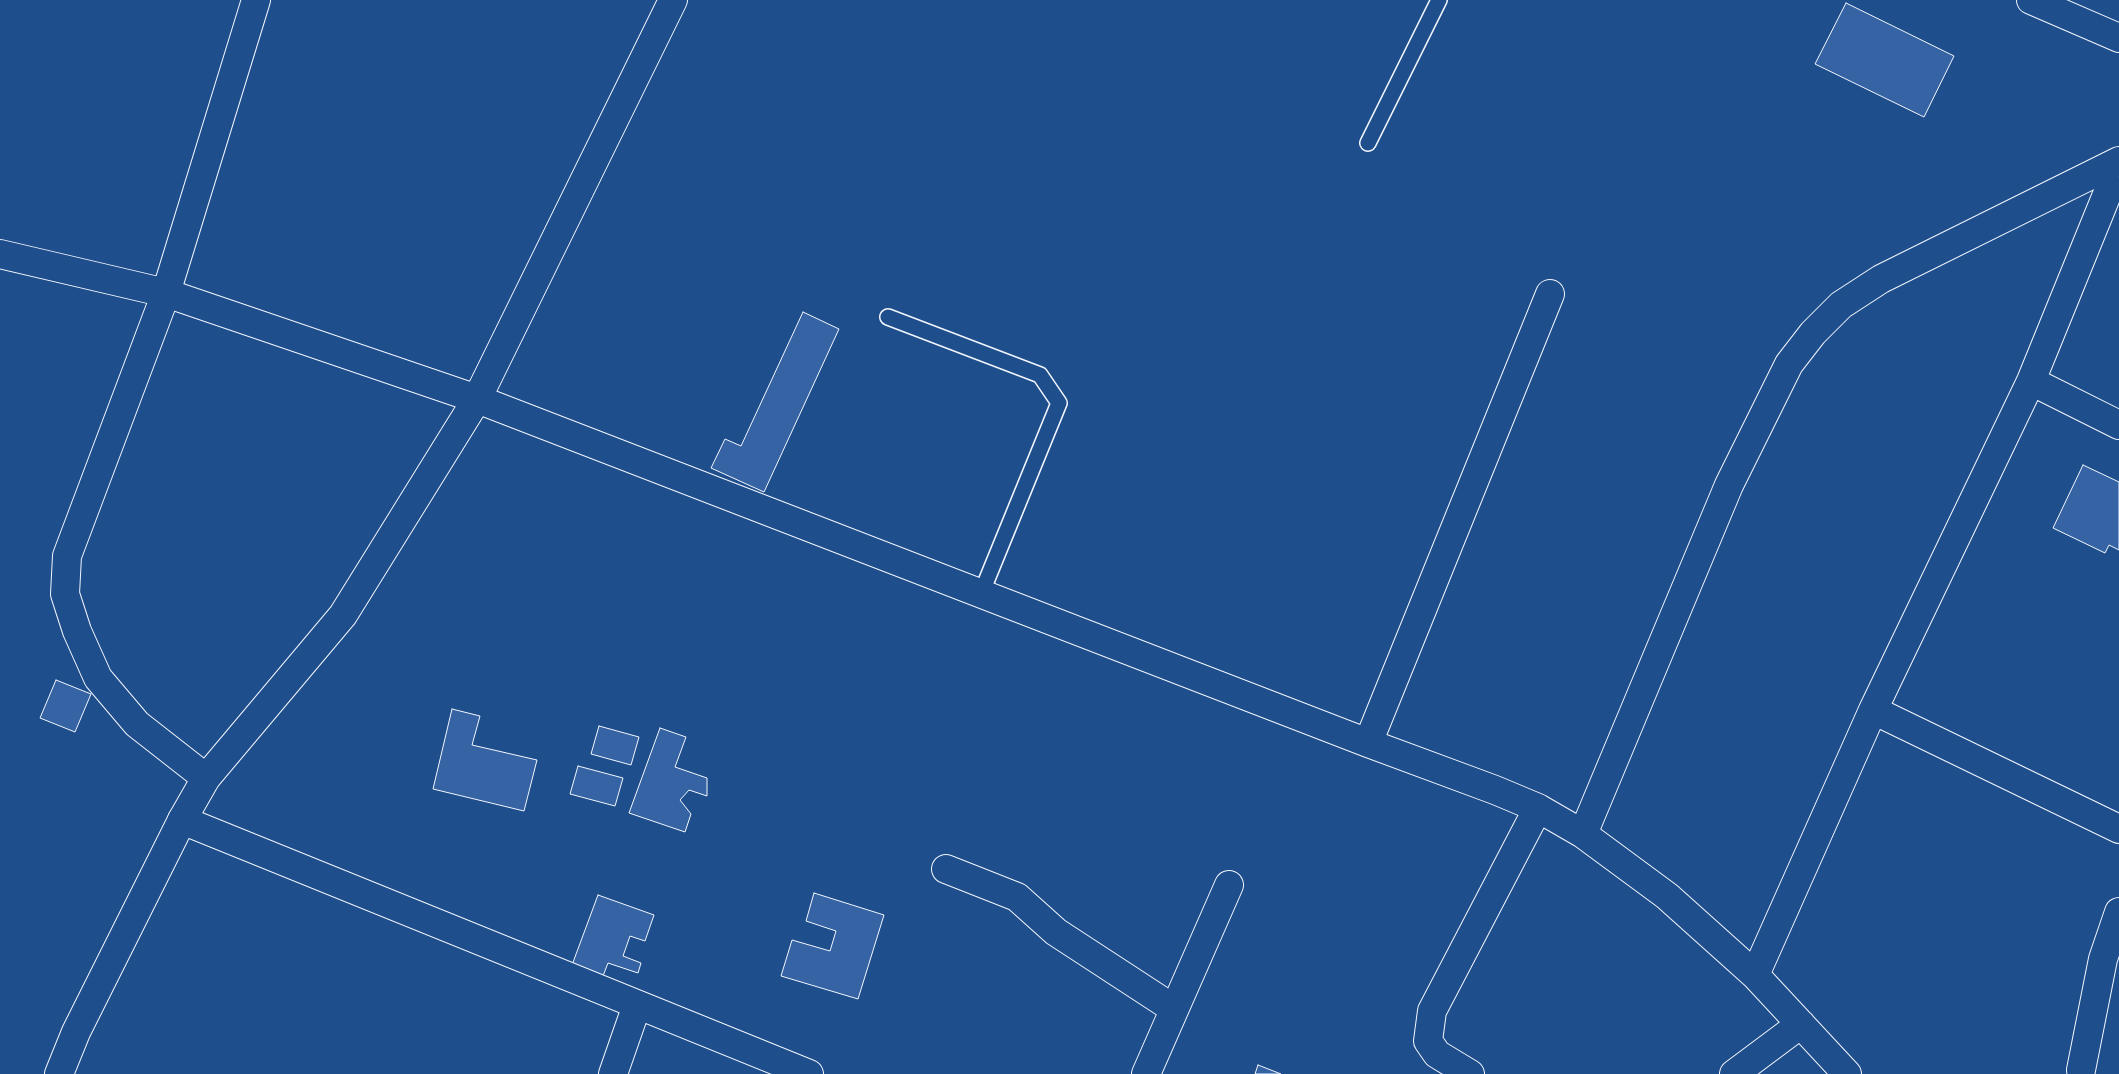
<!DOCTYPE html>
<html>
<head>
<meta charset="utf-8">
<style>
	body { margin:0 }
	canvas { display:block; background:#1f4e8c }
</style>
</head>
<body>
<canvas width="2119" height="1074"></canvas>
<script>
const context = document.querySelector('canvas').getContext('2d');
context.lineJoin = 'round';
function paint(path, color) {
  context.fillStyle = color;
  context.fill(path, 'evenodd');
}
function toPath(rows) {
  const path = new Path2D();
  for (const r of rows) {
    path.moveTo(r[0], r[1]);
    for (let i = 2; i < r.length; i += 2) path.lineTo(r[i], r[i + 1]);
  }
  return path;
}
function strokePath(path, color, width, dash) {
  context.strokeStyle = color;
  context.lineWidth = width;
  context.lineCap = dash ? 'butt' : 'round';
  context.setLineDash(dash || []);
  context.stroke(path);
}
const building = toPath([
	[1846,3,1954,56,1924,117,1815,64,1846,3],
	[803,312,839,329,764,492,711,468,725,439,741,446,803,312],
	[2083,465,2119,482,2119,550,2109,545,2105,553,2053,528,2083,465],
	[56,680,91,694,75,732,40,718,56,680],
	[452,709,480,716,472,745,537,760,524,811,433,789,452,709],
	[599,726,639,737,631,765,591,754,599,726],
	[660,728,686,737,675,767,707,778,707,796,689,790,680,800,691,814,685,832,629,813,660,728],
	[578,766,623,778,615,806,570,794,578,766],
	[814,893,884,915,858,999,781,976,792,940,830,951,836,931,806,921,814,893],
	[598,895,654,915,645,941,630,936,623,956,641,963,638,973,608,963,603,976,572,965,598,895],
	[1258,1065,1281,1074,1255,1074,1258,1065]
]);
paint(building, '#3563a3');
strokePath(building, '#f2f6ff', 1);
const service = toPath([
	[1368,143,1439,0],
	[888,317,1040,375,1059,403,981,594]
]);
const minor = toPath([
	[2031,0,2119,38],
	[0,254,166,293,477,399,1368,743,1495,790,1538,808,1583,834,1667,896,1755,975,1847,1074],
	[2031,381,2119,425],
	[1873,710,2119,829],
	[1368,743,1550,294],
	[206,778,137,724,98,678,77,631,65,594,67,556,166,293,256,0],
	[182,820,809,1074],
	[1583,834,1729,485,1789,364,1813,333,1841,305,1881,279,2119,161],
	[946,869,1017,897,1056,932,1174,1009],
	[1755,975,1873,710,2031,381,2119,165],
	[2081,1070,2103,959,2119,912],
	[613,1074,637,1005],
	[1146,1074,1229,885],
	[1470,1074,1437,1054,1428,1041,1432,1011,1538,808],
	[1734,1074,1801,1024]
]);
const tertiary = toPath([
	[59,1074,76,1032,182,820,206,778,343,615,477,399,673,0]
]);
strokePath(service, '#f2f6ff', 18);
strokePath(minor, '#f2f6ff', 30);
strokePath(tertiary, '#f2f6ff', 30);
strokePath(service, '#1f4e8c', 15);
strokePath(minor, '#1f4e8c', 28);
strokePath(tertiary, '#1f4e8c', 28);
</script>
</body>
</html>
